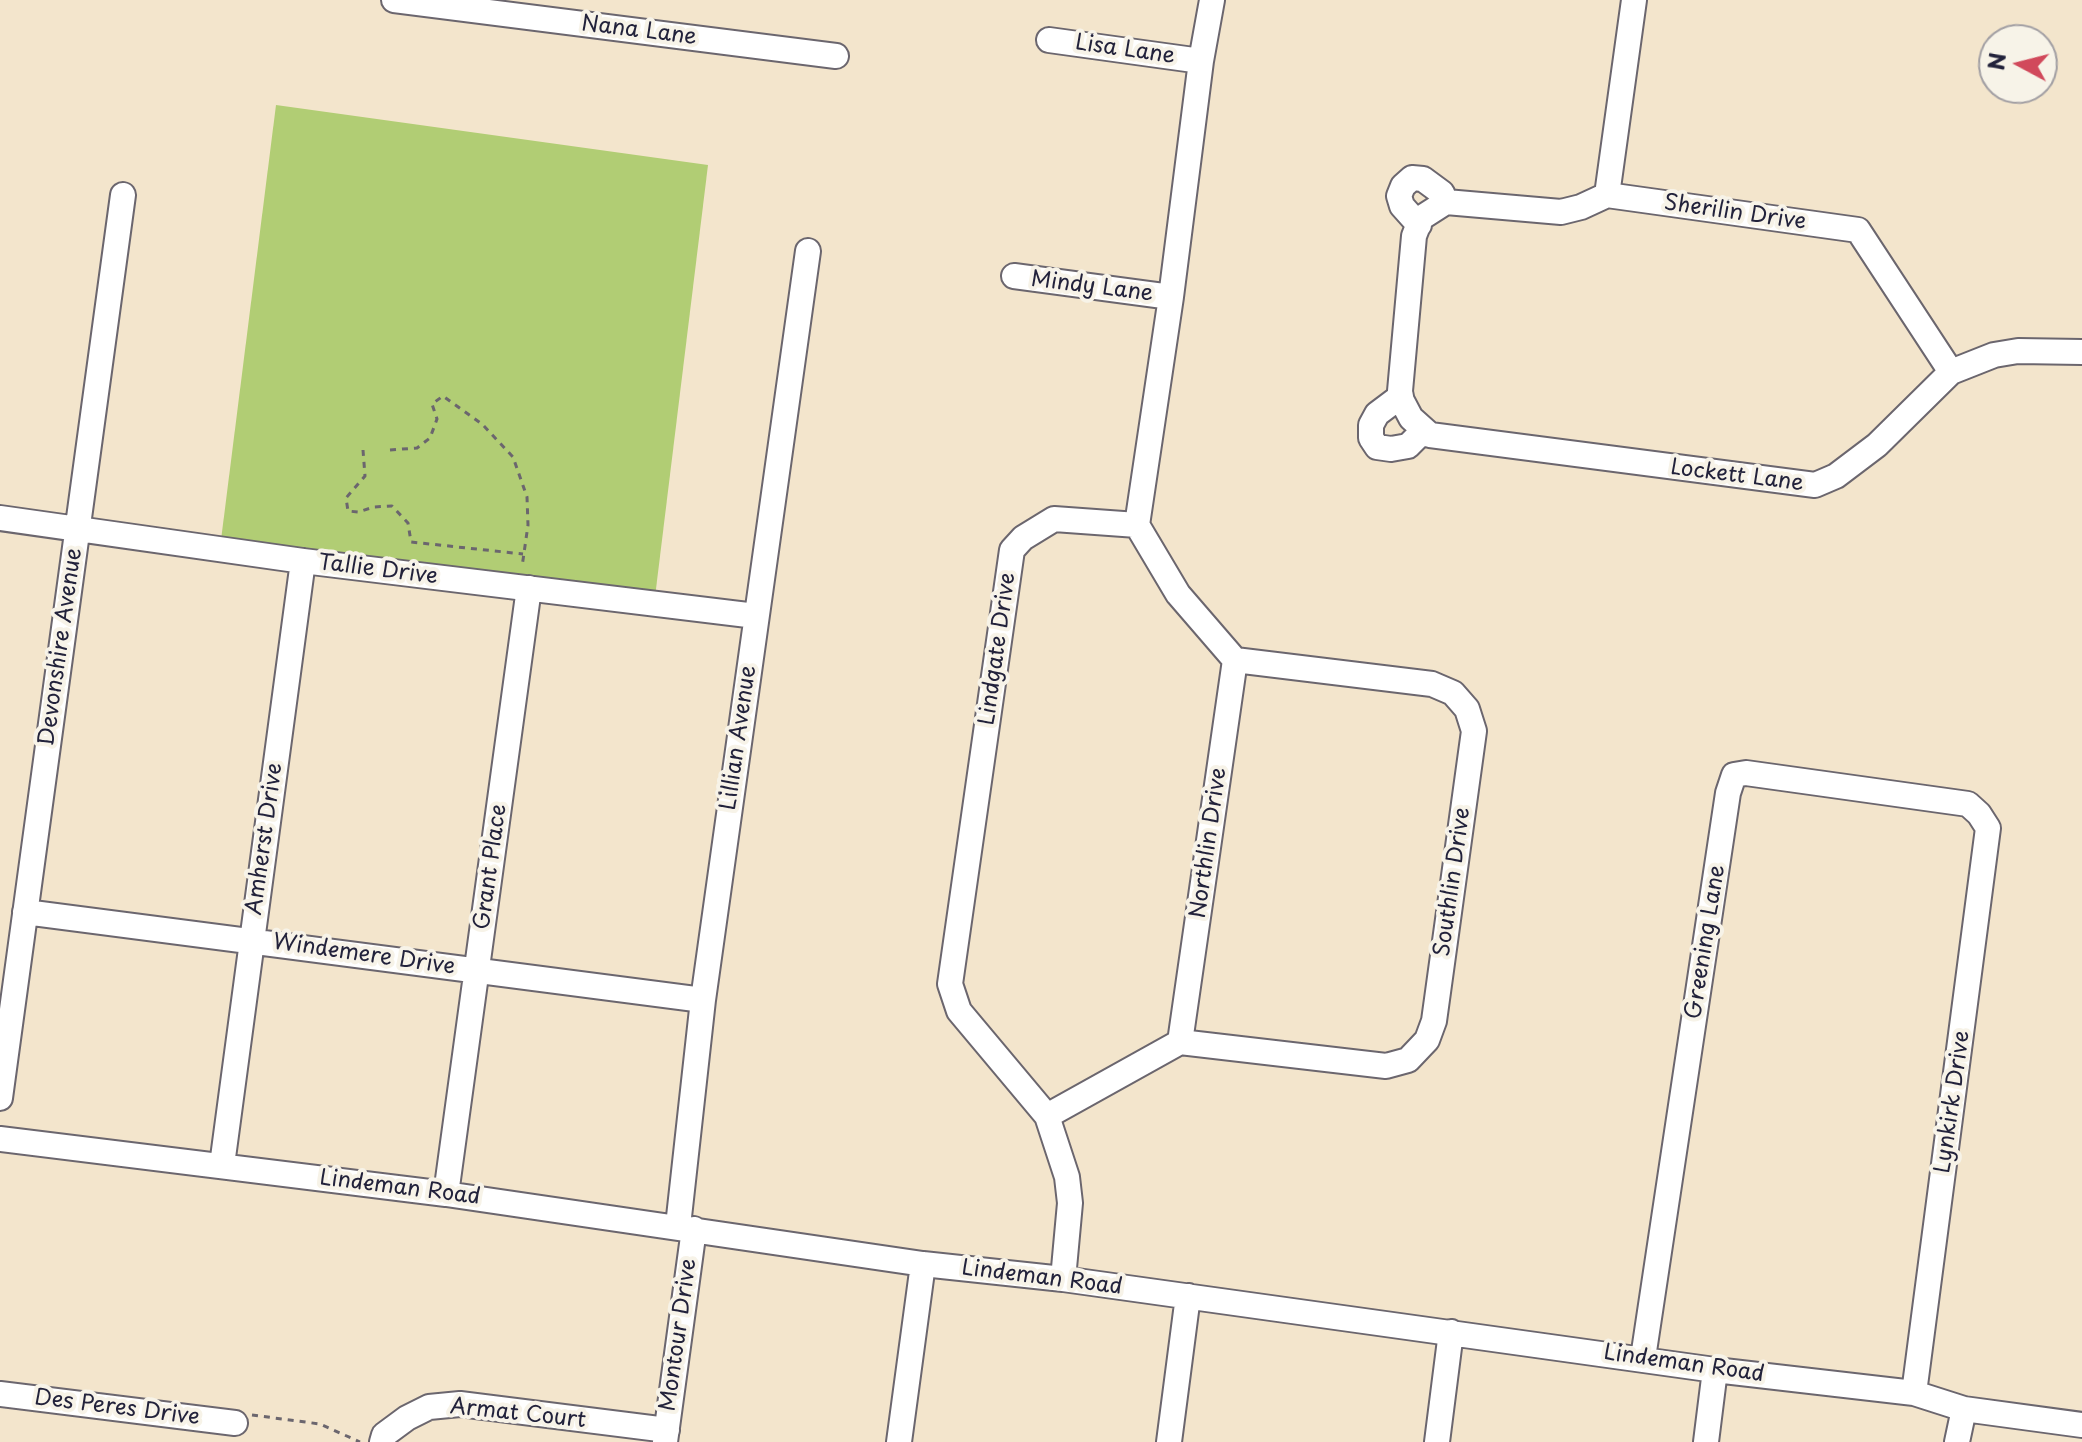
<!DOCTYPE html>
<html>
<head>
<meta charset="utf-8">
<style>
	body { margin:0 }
	#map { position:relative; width:2082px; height:1442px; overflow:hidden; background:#f3e5cc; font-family:"Playpen Sans",sans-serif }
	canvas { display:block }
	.north { position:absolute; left:1978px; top:24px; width:80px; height:80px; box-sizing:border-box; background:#f7f3e8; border:2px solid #a29fa3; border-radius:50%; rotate:277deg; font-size:22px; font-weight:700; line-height:32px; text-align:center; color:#22223b }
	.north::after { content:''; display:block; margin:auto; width:28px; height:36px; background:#d1495b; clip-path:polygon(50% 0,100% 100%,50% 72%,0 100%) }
</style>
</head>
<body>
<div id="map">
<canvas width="2082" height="1442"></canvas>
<div class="north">N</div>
</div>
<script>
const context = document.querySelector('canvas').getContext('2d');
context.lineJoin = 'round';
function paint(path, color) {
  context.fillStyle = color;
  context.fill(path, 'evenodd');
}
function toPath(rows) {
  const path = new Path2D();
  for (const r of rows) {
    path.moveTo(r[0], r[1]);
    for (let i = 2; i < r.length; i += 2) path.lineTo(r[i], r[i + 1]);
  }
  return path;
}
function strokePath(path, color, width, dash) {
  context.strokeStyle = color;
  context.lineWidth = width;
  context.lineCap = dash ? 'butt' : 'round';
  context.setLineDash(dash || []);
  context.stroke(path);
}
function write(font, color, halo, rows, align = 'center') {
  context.font = font + ' "Playpen Sans",sans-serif';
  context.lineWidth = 8;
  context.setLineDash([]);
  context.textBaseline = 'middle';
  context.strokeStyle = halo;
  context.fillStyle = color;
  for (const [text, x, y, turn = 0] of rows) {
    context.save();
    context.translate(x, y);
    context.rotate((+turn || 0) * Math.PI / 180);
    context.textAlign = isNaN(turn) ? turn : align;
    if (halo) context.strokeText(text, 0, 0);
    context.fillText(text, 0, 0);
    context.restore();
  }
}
paint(toPath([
	[276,105,708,165,655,597,221,540]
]), '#b1cd74');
const minor = toPath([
	[394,0,836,56],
	[1049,40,1201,61],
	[1607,195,1634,0],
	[1419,225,1402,206,1399,196,1403,186,1412,178,1423,179,1442,193,1446,202],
	[1014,276,1171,297],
	[1951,372,1858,230,1607,195,1581,207,1561,212,1446,202,1421,218,1414,236,1400,391,1401,399,1411,418,1430,435,1815,485,1836,476,1877,445,1951,372,1994,355,2018,351,2082,352],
	[1401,396,1377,414,1371,425,1371,438,1377,447,1391,449,1408,446,1423,431],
	[0,518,303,561,756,616],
	[25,912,703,1000],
	[1180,1042,1386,1066,1408,1060,1427,1040,1434,1021,1474,731,1467,709,1453,693,1432,684,1235,660],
	[0,1098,123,195],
	[1047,1116,1180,1042,1235,660,1178,594,1137,525],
	[0,1139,446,1194,923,1264,1063,1279,1715,1370,1914,1393,1964,1409,2082,1425],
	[222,1165,303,561],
	[446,1194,529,588],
	[678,1226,703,1000,808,251],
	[1063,1279,1070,1203,1067,1177,1047,1116,959,1011,950,984,1012,550,1023,538,1054,519,1137,525,1171,297,1201,61,1212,0],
	[1643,1358,1728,793,1734,775,1746,773,1968,804,1979,814,1988,828,1914,1393],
	[0,1394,235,1423],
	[382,1442,384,1435,407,1418,429,1407,460,1404,667,1430],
	[665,1442,694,1229],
	[899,1442,923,1264],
	[1169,1442,1188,1296],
	[1437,1442,1451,1332],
	[1706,1442,1715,1370],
	[1957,1442,1964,1409]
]);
strokePath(minor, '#6b666e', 28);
strokePath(toPath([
	[363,450,365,476,346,498,348,511,358,512,374,507,392,506,408,523,411,542,523,554],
	[390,450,417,448,430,438,437,419,432,404,443,396,482,424,513,457,527,497,528,525,522,567],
	[252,1415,320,1424,360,1442]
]), '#6b666e', 3, [6, 6]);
strokePath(minor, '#fff', 24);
write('22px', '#22223b', '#f7f3e8', [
	["Nana Lane",639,31,7],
	["Lisa Lane",1125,50,8],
	["Sherilin Drive",1735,213,8],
	["Mindy Lane",1092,287,7],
	["Lockett Lane",1737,476,7],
	["Tallie Drive",378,570,7],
	["Devonshire Avenue",61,647,-82],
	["Lindgate Drive",998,649,-82],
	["Lillian Avenue",739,738,-82],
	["Amherst Drive",265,839,-82],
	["Northlin Drive",1209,843,-82],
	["Grant Place",491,867,-82],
	["Southlin Drive",1453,882,-82],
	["Greening Lane",1706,942,-81],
	["Windemere Drive",364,955,8],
	["Lynkirk Drive",1953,1102,-82],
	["Lindeman Road",400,1188,7],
	["Lindeman Road",1042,1278,7],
	["Montour Drive",679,1335,-82],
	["Lindeman Road",1684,1364,8],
	["Des Peres Drive",117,1408,7],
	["Armat Court",518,1414,6]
]);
</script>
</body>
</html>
